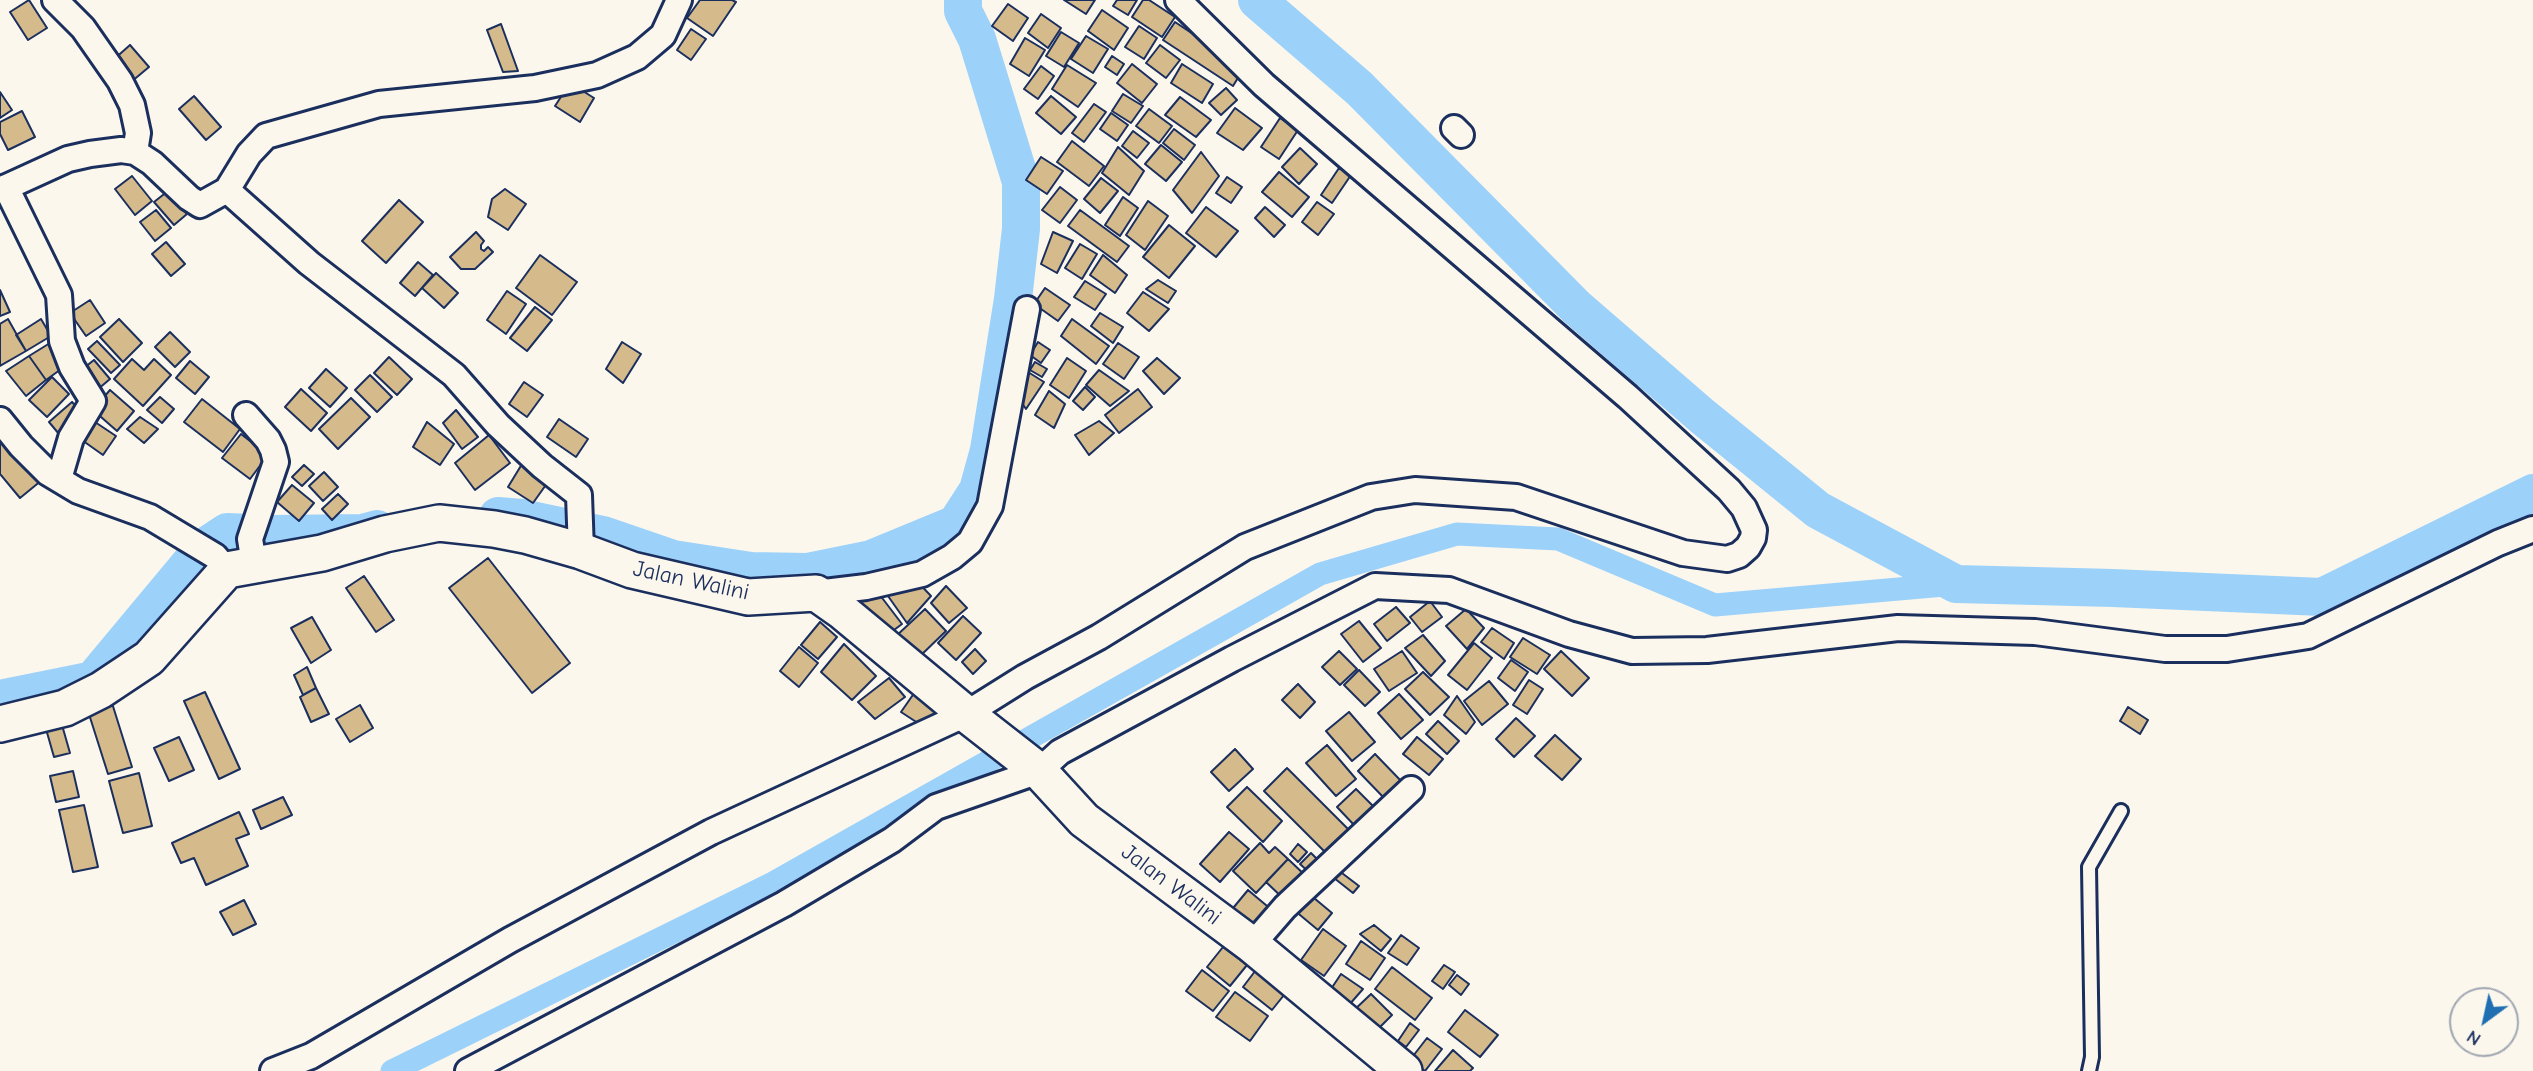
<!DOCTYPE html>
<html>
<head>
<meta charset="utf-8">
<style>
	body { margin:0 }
	#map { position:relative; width:2533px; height:1071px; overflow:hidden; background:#fbf7ec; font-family:"Comic Neue",sans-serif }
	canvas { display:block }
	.north { position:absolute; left:2449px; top:987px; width:70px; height:70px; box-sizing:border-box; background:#fbf7ec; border:2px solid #a1a7b3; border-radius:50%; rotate:213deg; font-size:19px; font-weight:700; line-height:28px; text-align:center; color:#1b2f5e }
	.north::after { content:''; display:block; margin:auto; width:24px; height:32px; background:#1f6fb2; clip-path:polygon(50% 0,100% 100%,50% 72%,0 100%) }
</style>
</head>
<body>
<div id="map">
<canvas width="2533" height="1071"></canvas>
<div class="north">N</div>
</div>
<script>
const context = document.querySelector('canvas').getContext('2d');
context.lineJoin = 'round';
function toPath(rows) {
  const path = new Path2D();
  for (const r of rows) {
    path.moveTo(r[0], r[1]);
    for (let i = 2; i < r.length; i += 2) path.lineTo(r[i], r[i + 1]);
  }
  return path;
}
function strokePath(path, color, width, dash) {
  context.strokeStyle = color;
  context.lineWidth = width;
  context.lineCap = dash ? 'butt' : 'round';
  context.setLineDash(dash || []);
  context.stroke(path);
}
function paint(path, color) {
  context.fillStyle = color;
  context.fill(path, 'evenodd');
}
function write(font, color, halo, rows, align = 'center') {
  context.font = font + ' "Comic Neue",sans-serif';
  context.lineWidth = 6;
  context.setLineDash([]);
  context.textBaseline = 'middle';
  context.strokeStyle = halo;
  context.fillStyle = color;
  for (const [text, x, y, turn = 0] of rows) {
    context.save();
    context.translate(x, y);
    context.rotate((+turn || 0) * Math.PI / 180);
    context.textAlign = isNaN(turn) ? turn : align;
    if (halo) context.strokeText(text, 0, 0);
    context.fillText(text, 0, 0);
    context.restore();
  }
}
strokePath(toPath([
	[392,1071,773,883,1320,574,1457,534,1558,539,1715,605,1956,584]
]), '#9cd1fa', 23);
strokePath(toPath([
	[1257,0,1359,88,1576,307,1702,416,1818,510,1956,584,2113,588,2322,597,2533,493],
	[498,516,522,518,603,535,673,559,751,571,807,572,871,559,956,524,978,490,989,450,1013,299,1021,229,1021,182,977,39,963,11,963,0],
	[0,699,93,680,203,548,227,532,273,534,362,533,377,529]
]), '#9cd1fa', 38);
const building = toPath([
	[29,0,47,28,28,40,10,12,29,0],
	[700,0,732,0,736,2,713,36,687,18,700,0],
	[1064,0,1095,0,1086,14,1064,0],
	[1117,0,1137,0,1128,15,1113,6,1117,0],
	[1143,0,1149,0,1175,17,1162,37,1132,17,1143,0],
	[1008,4,1028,18,1013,41,992,26,1008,4],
	[1102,10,1128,28,1114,50,1088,31,1102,10],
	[1041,14,1061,28,1048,48,1028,33,1041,14],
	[1175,22,1244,68,1233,86,1163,40,1175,22],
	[501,24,518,71,503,72,487,30,501,24],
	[1139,26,1157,38,1144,59,1125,47,1139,26],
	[691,29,706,39,691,60,677,50,691,29],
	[1061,32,1079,43,1064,67,1046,56,1061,32],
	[1086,36,1108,49,1093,73,1071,59,1086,36],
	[1025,38,1045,50,1029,76,1010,64,1025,38],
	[130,45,149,67,131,82,112,61,130,45],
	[1160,45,1180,60,1166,78,1146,63,1160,45],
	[1112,56,1124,64,1117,75,1105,67,1112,56],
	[1132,64,1157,84,1142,103,1117,83,1132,64],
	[1182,64,1213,84,1202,103,1171,83,1182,64],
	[1067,65,1096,83,1078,107,1052,89,1067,65],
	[1041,66,1054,76,1038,99,1024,89,1041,66],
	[570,83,594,98,580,122,555,106,570,83],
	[1226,88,1237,100,1221,115,1209,103,1226,88],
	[0,92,12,110,0,118,0,92],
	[1123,94,1143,106,1131,123,1112,111,1123,94],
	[194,96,221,127,206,140,179,109,194,96],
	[1051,96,1076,117,1061,134,1036,113,1051,96],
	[1180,97,1211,120,1196,137,1165,115,1180,97],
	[1094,104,1106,112,1084,142,1072,133,1094,104],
	[1235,108,1262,128,1243,150,1217,133,1235,108],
	[1149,109,1172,126,1159,143,1136,126,1149,109],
	[22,111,35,137,8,150,0,134,0,122,22,111],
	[1111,113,1128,125,1117,141,1100,129,1111,113],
	[1280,118,1298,130,1279,159,1261,147,1280,118],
	[1174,129,1195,145,1184,160,1163,143,1174,129],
	[1133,131,1149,143,1137,158,1122,146,1133,131],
	[1072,141,1104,166,1089,186,1057,162,1072,141],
	[1161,145,1182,162,1166,181,1145,164,1161,145],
	[1118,147,1144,171,1129,195,1102,173,1118,147],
	[1300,148,1317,164,1299,184,1282,167,1300,148],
	[1201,152,1219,176,1192,213,1173,190,1201,152],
	[1041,157,1063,171,1047,194,1026,180,1041,157],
	[1339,168,1351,175,1332,203,1321,195,1339,168],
	[1279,172,1309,197,1292,217,1262,192,1279,172],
	[132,176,152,201,135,215,115,189,132,176],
	[1227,177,1242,187,1231,203,1216,193,1227,177],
	[1101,178,1118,191,1100,213,1084,199,1101,178],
	[1060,187,1077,200,1060,223,1042,210,1060,187],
	[505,189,526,204,508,230,488,217,492,199,505,189],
	[168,191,187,214,174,225,154,202,168,191],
	[1123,197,1138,208,1120,236,1105,225,1123,197],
	[399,200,423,222,386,263,362,241,399,200],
	[1148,201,1168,216,1145,250,1126,235,1148,201],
	[1317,202,1334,214,1318,235,1302,222,1317,202],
	[1206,207,1238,231,1216,257,1186,233,1206,207],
	[1265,207,1285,225,1274,237,1255,218,1265,207],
	[156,210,171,228,155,241,140,222,156,210],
	[1080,210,1129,246,1117,262,1068,226,1080,210],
	[1169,225,1195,246,1169,278,1143,257,1169,225],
	[476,232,484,241,481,245,481,249,484,251,488,247,493,252,475,269,461,269,450,257,476,232],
	[1053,232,1073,241,1057,273,1041,264,1053,232],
	[166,242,185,264,171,276,152,254,166,242],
	[1080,244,1097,254,1082,279,1065,268,1080,244],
	[540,255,577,282,552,315,516,288,540,255],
	[1103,255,1127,275,1115,293,1090,275,1103,255],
	[418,262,433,275,415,296,400,283,418,262],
	[436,273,458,293,444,308,422,288,436,273],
	[1158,280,1176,291,1168,303,1146,289,1158,280],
	[1085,281,1106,294,1095,310,1074,297,1085,281],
	[1045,288,1070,305,1058,321,1034,304,1045,288],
	[0,290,10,312,0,316,0,290],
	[507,291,526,304,506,334,487,320,507,291],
	[1143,292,1169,309,1149,331,1127,313,1143,292],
	[90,300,105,323,86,336,70,313,90,300],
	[535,307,552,320,527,351,510,338,535,307],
	[1100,313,1123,327,1113,343,1091,326,1100,313],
	[8,319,26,351,0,366,0,324,8,319],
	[41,319,51,336,26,351,16,335,41,319],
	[119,319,142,343,123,362,100,337,119,319],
	[1072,319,1109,346,1096,364,1061,336,1072,319],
	[170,332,190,352,175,367,155,347,170,332],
	[97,341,120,365,111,373,88,349,97,341],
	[622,342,641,354,623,383,606,369,622,342],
	[1038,342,1050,350,1041,363,1030,355,1038,342],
	[50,343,64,367,46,380,29,356,50,343],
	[1118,343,1139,357,1124,379,1103,364,1118,343],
	[29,356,46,380,26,396,6,371,29,356],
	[389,357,412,379,397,395,374,373,389,357],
	[1067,358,1086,371,1069,398,1050,385,1067,358],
	[1157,358,1180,378,1164,394,1143,371,1157,358],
	[132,359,144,370,154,359,171,375,143,406,114,379,132,359],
	[94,360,110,379,97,390,80,371,94,360],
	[190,361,209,377,195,394,176,378,190,361],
	[1035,362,1047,369,1042,377,1030,370,1035,362],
	[326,369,347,388,330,407,309,388,326,369],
	[1099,370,1129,391,1110,406,1086,385,1099,370],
	[1028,372,1044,382,1026,409,1015,393,1028,372],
	[370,375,392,397,377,412,355,390,370,375],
	[52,377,69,394,47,417,29,400,52,377],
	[524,382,543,395,527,417,509,404,524,382],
	[1085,387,1095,397,1083,410,1073,401,1085,387],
	[301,389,327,413,311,431,285,407,301,389],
	[1138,389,1152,407,1119,433,1105,415,1138,389],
	[110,390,134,411,117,431,93,410,110,390],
	[1049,391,1065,404,1054,428,1035,415,1049,391],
	[160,397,174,409,162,423,147,410,160,397],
	[351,398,370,417,338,449,319,429,351,398],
	[202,399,240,429,223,452,184,422,202,399],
	[72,402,82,413,59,434,49,422,72,402],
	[456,410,478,437,462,449,443,423,456,410],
	[140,417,158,429,144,443,127,429,140,417],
	[559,419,588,439,576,457,547,437,559,419],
	[92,420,116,436,103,455,79,438,92,420],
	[1099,421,1114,433,1089,455,1075,435,1099,421],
	[427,422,454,444,440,465,413,447,427,422],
	[241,434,268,455,250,479,222,458,241,434],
	[489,435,510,463,475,490,455,463,489,435],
	[7,439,42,480,20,498,0,474,0,445,7,439],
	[522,464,548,482,533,503,508,487,522,464],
	[304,465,314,474,302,486,292,477,304,465],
	[324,472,338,487,323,501,309,486,324,472],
	[292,485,314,503,299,521,277,502,292,485],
	[338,494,348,504,332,520,322,509,338,494],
	[488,558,570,663,532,693,449,588,488,558],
	[364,576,394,620,376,632,346,588,364,576],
	[912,576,931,596,907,623,888,596,912,576],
	[873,586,902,624,882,639,853,601,873,586],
	[946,586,967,608,949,623,931,603,946,586],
	[1430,601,1442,617,1422,632,1410,617,1430,601],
	[1396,607,1410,623,1387,641,1374,624,1396,607],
	[925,609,946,631,916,660,894,638,925,609],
	[1466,609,1484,628,1467,649,1446,626,1466,609],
	[963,616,981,633,956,660,938,643,963,616],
	[312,617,331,650,311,663,291,628,312,617],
	[1359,621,1381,648,1363,662,1341,634,1359,621],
	[820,622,837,637,818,659,801,645,820,622],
	[1492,628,1514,643,1504,659,1481,642,1492,628],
	[1423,635,1445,661,1431,676,1405,648,1423,635],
	[1523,638,1550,655,1537,674,1510,657,1523,638],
	[1474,643,1492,658,1467,690,1448,675,1474,643],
	[844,644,876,676,852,700,821,672,844,644],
	[799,647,818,663,799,687,780,671,799,647],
	[975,649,986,661,973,674,962,662,975,649],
	[1339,651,1357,669,1340,685,1322,667,1339,651],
	[1402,651,1417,673,1389,691,1374,669,1402,651],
	[1561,651,1589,678,1572,696,1544,669,1561,651],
	[1511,660,1528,672,1515,691,1498,678,1511,660],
	[307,667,316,688,303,695,294,675,307,667],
	[1359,670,1380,692,1365,706,1344,685,1359,670],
	[1423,672,1449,697,1430,715,1405,689,1423,672],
	[889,678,905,697,875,719,858,702,889,678],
	[1529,680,1543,689,1527,714,1513,705,1529,680],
	[1489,681,1508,704,1482,725,1464,701,1489,681],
	[1298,684,1315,702,1300,718,1282,700,1298,684],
	[316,688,329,714,311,722,300,697,316,688],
	[917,689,942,707,927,729,901,712,917,689],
	[205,692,240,769,219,779,184,701,205,692],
	[1399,694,1423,720,1401,739,1378,713,1399,694],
	[1457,696,1475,722,1466,734,1444,715,1457,696],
	[112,703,132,767,108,774,88,711,112,703],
	[360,705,373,728,350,742,336,719,360,705],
	[2128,707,2148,720,2140,734,2120,721,2128,707],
	[1349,712,1375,742,1352,761,1326,731,1349,712],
	[1516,718,1535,736,1514,757,1496,739,1516,718],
	[1438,721,1459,741,1447,754,1426,734,1438,721],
	[62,725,70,753,54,757,46,729,62,725],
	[1555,735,1581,759,1562,780,1535,756,1555,735],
	[179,737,194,770,169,781,154,748,179,737],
	[1417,737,1443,759,1429,775,1403,754,1417,737],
	[1327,745,1356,779,1336,796,1306,763,1327,745],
	[1235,749,1253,769,1229,791,1211,772,1235,749],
	[1375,754,1404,784,1386,800,1358,771,1375,754],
	[1287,768,1355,836,1332,859,1264,791,1287,768],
	[73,771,79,797,56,802,50,776,73,771],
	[139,773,152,826,123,833,109,781,139,773],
	[1247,787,1282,821,1263,842,1227,807,1247,787],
	[1356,789,1374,807,1355,826,1337,807,1356,789],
	[283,797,292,815,261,829,253,810,283,797],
	[84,805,98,867,73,872,59,810,84,805],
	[239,812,249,834,236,839,248,866,206,885,194,858,181,863,172,843,239,812],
	[1229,832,1249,849,1220,882,1200,864,1229,832],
	[1260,843,1269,853,1275,847,1288,859,1256,893,1233,871,1260,843],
	[1298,844,1307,852,1298,862,1290,854,1298,844],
	[1311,853,1322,864,1312,875,1300,864,1311,853],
	[1288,859,1308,878,1286,901,1266,882,1288,859],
	[1334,867,1359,886,1353,893,1329,874,1334,867],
	[1248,890,1273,911,1255,933,1229,913,1248,890],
	[1308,893,1332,913,1318,930,1294,910,1308,893],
	[244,900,256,924,233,935,220,912,244,900],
	[1374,925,1391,939,1381,951,1360,934,1374,925],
	[1323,929,1346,946,1324,976,1301,960,1323,929],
	[1401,935,1419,948,1407,965,1388,953,1401,935],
	[1361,941,1385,958,1370,980,1346,964,1361,941],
	[1223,947,1247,965,1230,986,1207,967,1223,947],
	[1262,962,1292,985,1272,1010,1243,987,1262,962],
	[1444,965,1455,972,1443,989,1432,981,1444,965],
	[1392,967,1432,998,1415,1020,1375,989,1392,967],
	[1202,970,1229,991,1213,1011,1186,991,1202,970],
	[1341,974,1363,989,1349,1005,1329,992,1341,974],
	[1457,975,1469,984,1461,995,1449,985,1457,975],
	[1235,992,1268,1016,1250,1041,1216,1017,1235,992],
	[1371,994,1392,1015,1371,1036,1350,1014,1371,994],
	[1465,1010,1498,1035,1480,1057,1448,1032,1465,1010],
	[1410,1023,1419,1030,1406,1047,1398,1041,1410,1023],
	[1427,1038,1442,1049,1425,1071,1410,1060,1427,1038],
	[1453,1050,1473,1068,1470,1071,1435,1071,1453,1050]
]);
paint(building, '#d5bb8b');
strokePath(building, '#1b2f5e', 2);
const lane = toPath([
	[2089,1071,2092,1057,2089,867,2121,811]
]);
const street = toPath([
	[55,0,83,28,120,81,132,105,138,133,135,152],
	[1454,128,1461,135],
	[6,187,59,295,62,341,72,367,93,401,71,438,59,479],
	[0,190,68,159,90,154,121,150,135,152,152,163,189,198,200,205,227,190,309,263,454,375,498,425,542,466,579,495,581,551],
	[227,190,249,154,266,136,379,104,535,88,597,75,637,57,663,35,679,0],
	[246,415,268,440,273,450,276,462,250,539,254,564],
	[0,420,21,446,48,473,78,491,150,517,215,556,227,570],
	[816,593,866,587,922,574,952,557,970,542,990,506,1027,309],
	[1252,945,1285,907,1411,789],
	[273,1071,311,1056,510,940,711,832,966,714,1025,677,1099,637,1245,547,1371,497,1415,490,1516,497,1683,553,1727,559,1739,555,1748,547,1753,538,1754,530,1744,508,1729,490,1628,397,1264,85,1178,0],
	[468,1071,784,904,892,840,936,807,1039,771,1060,752,1232,659,1375,586,1449,590,1569,634,1632,651,1707,650,1898,628,2035,632,2165,649,2227,649,2308,636,2498,543,2533,529]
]);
const secondary = toPath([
	[0,724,65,708,101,690,149,658,227,570,322,553,385,534,439,523,494,529,525,535,581,551,632,570,748,597,816,593,843,612,966,714,1039,771,1084,820,1252,945,1404,1071]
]);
strokePath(lane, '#1b2f5e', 18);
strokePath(street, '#1b2f5e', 30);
strokePath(secondary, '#1b2f5e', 40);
strokePath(lane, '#fbf7ec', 12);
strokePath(street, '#fbf7ec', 24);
strokePath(secondary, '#fbf7ec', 35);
write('23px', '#1b2f5e', '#fbf7ec', [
	["Jalan Walini",691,581,12],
	["Jalan Walini",1171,885,37]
]);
</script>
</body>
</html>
